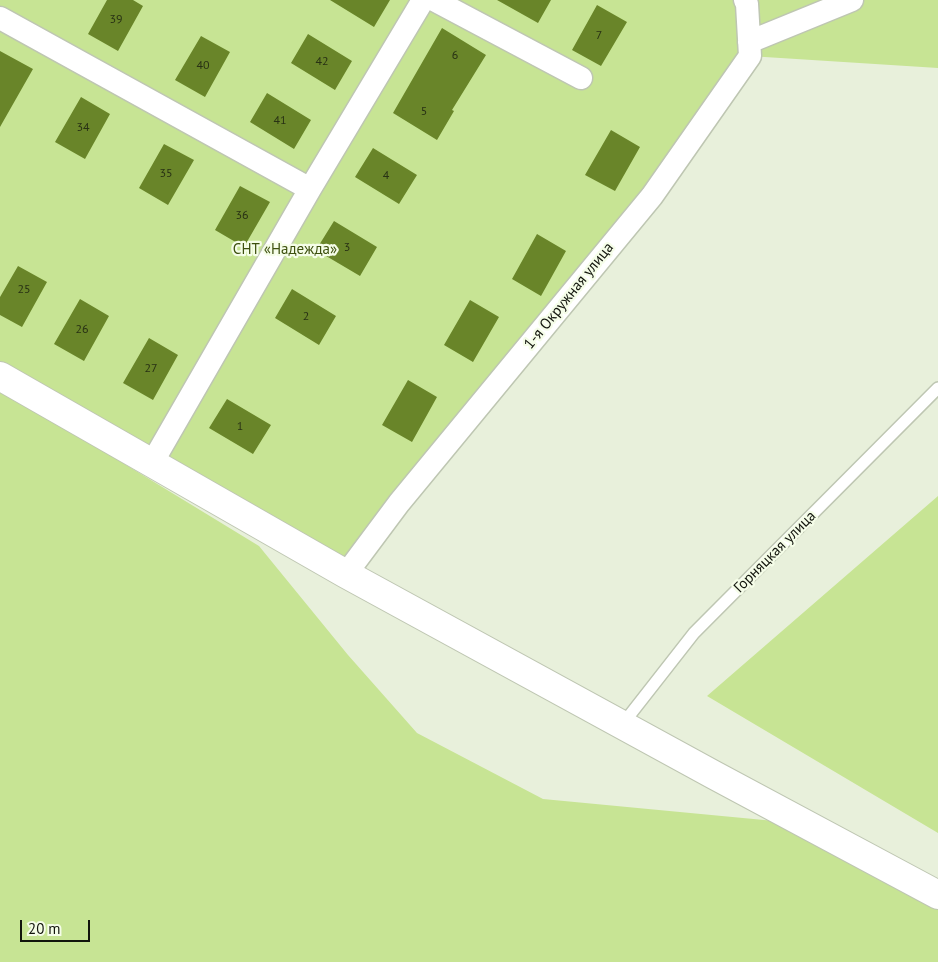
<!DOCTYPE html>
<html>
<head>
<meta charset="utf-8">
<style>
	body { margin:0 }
	#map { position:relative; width:938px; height:962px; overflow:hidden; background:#e8f0db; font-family:"PT Sans",sans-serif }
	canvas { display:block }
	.scale { position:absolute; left:20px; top:920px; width:70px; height:22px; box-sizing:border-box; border:2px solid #12150d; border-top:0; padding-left:6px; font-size:15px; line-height:18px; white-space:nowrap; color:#12150d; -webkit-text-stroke:4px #f5fde8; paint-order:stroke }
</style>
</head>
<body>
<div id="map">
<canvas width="938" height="962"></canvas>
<div class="scale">20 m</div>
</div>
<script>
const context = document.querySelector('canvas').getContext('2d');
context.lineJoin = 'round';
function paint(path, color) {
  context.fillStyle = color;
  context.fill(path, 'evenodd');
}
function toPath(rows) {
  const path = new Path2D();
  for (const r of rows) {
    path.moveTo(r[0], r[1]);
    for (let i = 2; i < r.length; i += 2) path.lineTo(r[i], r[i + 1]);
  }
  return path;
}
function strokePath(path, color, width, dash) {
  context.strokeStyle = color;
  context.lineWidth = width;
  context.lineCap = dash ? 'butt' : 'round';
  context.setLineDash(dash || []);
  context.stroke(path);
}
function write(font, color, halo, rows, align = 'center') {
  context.font = font + ' "PT Sans",sans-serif';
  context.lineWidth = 4.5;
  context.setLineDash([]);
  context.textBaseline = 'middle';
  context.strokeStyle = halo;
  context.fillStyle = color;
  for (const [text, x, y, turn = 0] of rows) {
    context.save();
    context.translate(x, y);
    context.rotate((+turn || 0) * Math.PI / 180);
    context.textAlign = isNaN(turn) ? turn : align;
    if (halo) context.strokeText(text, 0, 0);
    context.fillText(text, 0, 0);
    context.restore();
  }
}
paint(toPath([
	[0,0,938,0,938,68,749,56,346,574,0,376],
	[0,388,259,546,348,655,417,733,543,799,785,822,938,907,938,962,0,962],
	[938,496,938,833,707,696]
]), '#c7e494');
paint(toPath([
	[107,0,133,0,143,6,118,51,88,34],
	[330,0,390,0,374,27],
	[497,0,551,0,538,23],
	[597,5,627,22,601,66,572,50],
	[442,28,486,55,452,110,454,111,437,140,393,113],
	[308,34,352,61,335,90,291,63],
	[201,36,230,52,205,97,175,80],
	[0,51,33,69,0,127],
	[267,93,311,120,294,149,250,122],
	[81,97,110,114,85,159,55,142],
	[611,130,640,147,615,191,585,175],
	[164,144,194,160,168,205,139,188],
	[373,148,417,175,399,204,355,177],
	[240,186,270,202,244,247,215,230],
	[334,221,377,247,360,276,316,250],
	[537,234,566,251,541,296,512,279],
	[18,266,47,282,22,327,0,315,0,297],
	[292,289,336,316,319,345,275,318],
	[80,299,109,316,84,361,54,344],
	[470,300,499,317,473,362,444,345],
	[149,338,178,355,153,400,123,383],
	[408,380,437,397,412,442,382,425],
	[227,399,271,425,253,454,209,428]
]), '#698529');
const lane = toPath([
	[622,725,694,633,938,388]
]);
const street = toPath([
	[434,0,581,78],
	[0,18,310,189],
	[749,42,852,0],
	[152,463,310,189,423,0],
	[346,574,399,503,652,196,750,56,747,4,745,0]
]);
const secondary = toPath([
	[0,376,346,574,714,775,938,895]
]);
strokePath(lane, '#bec6b2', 14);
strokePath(street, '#bec6b2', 25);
strokePath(secondary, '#bec6b2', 30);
strokePath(lane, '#fff', 11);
strokePath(street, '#fff', 22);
strokePath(secondary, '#fff', 28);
write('12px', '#283114', null, [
	["39",116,20],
	["7",599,36],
	["6",455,56],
	["42",322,62],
	["40",203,66],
	["5",424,112],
	["41",280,121],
	["34",83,128],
	["35",166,174],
	["4",386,176],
	["36",242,216],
	["3",347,248],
	["25",24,290],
	["2",306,317],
	["26",82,330],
	["27",151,369],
	["1",240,427]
]);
write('15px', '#3d500e', '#f5fde8', [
	["СНТ «Надежда»",285,250]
]);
write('15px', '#12150d', '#f5fde8', [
	["1-я Окружная улица",569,296,-51],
	["Горняцкая улица",775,552,-45]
]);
</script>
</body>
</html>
